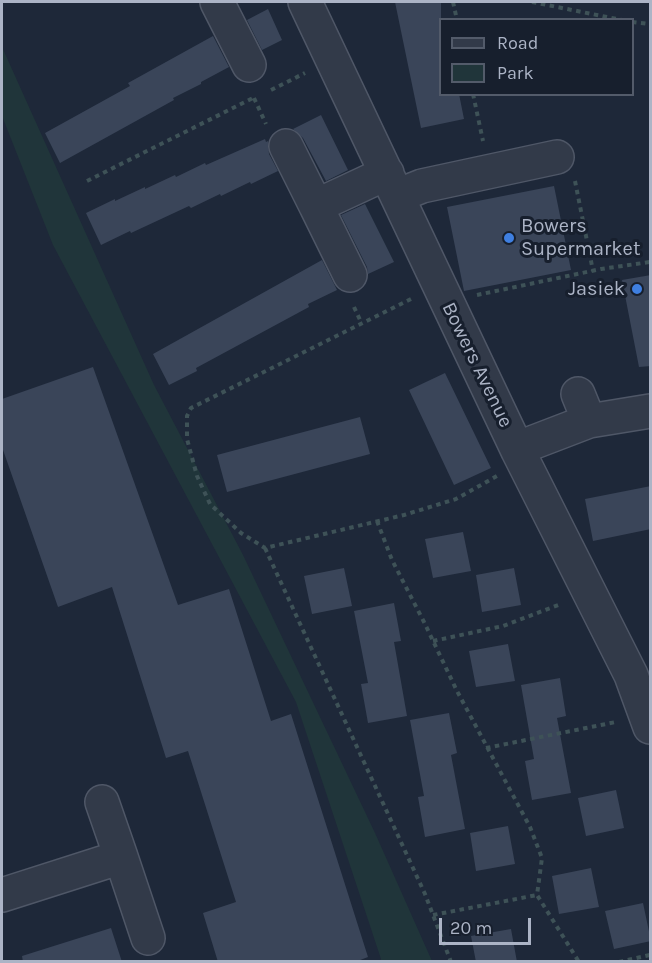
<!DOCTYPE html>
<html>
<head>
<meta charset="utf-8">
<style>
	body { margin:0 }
	#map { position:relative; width:652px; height:963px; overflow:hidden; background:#1e2839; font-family:Karla,sans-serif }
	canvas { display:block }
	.frame { position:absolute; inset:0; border:3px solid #acb4c6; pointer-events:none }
	.legend { position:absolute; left:439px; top:18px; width:195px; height:78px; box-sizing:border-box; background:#171f2d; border:2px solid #535b6a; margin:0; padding:8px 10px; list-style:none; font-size:18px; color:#acb4c6 }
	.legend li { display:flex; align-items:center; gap:12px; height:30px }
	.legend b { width:30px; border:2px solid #535b6a }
	.scale { position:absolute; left:439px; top:918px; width:92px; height:27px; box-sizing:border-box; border:3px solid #acb4c6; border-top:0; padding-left:8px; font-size:18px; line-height:21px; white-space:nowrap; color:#acb4c6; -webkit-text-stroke:4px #171f2d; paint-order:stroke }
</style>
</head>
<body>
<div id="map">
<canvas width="652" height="963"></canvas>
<div class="frame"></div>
<ul class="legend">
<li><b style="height:8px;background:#323a49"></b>Road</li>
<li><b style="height:16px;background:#20353a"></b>Park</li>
</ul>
<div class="scale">20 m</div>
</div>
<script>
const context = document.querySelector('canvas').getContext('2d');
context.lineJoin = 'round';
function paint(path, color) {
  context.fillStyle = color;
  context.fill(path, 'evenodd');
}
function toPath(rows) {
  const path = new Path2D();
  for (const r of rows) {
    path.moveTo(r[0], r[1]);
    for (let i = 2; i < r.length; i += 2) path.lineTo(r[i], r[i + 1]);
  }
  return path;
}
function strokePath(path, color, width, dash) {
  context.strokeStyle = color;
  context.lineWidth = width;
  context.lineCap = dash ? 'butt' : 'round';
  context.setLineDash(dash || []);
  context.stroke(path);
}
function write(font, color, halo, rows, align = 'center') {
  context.font = font + ' Karla,sans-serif';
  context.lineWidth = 6;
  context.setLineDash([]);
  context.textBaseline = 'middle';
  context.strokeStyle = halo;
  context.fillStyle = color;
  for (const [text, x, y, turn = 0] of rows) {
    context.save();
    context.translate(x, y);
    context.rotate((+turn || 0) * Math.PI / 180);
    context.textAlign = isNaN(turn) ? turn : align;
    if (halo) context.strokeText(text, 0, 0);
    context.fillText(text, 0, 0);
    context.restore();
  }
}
paint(toPath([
	[2,47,154,385,243,555,375,833,432,961,380,961,381,959,296,702,53,245,2,116]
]), '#20353a');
paint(toPath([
	[395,2,441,2,441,94,459,94,464,119,421,128],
	[268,9,282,40,262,50,247,20],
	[213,36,229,67,201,82,201,84,173,98,174,100,60,163,45,133,130,86,128,83],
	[321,115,348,170,326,181,303,138,293,129],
	[265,139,266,142,268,141,269,154,278,171,251,184,250,182,221,196,220,194,191,208,189,206,131,233,130,231,101,245,86,213,115,199,115,201,145,187,145,189,175,175,176,177,205,163,206,165],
	[554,186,571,270,464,291,447,207],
	[365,204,394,262,368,274,367,267,341,215],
	[322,260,337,290,308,304,309,307,196,368,197,371,169,385,153,354],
	[651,275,651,366,639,367,622,280],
	[93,367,178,605,229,589,271,721,291,714,368,957,355,962,218,962,203,913,236,902,188,751,166,758,112,587,58,607,2,447,2,399],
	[445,373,491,468,454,485,409,390],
	[360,417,370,454,227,492,217,455],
	[651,486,651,529,593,541,585,499],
	[463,532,471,571,433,578,425,539],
	[344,568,352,606,312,614,304,576],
	[514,568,521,605,482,612,476,575],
	[394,603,401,641,394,642,407,716,368,723,361,684,368,683,354,611],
	[508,644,515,681,476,687,469,651],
	[560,678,566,716,557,718,571,793,532,800,525,761,534,759,521,685],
	[449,713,457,753,451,755,465,829,425,837,418,797,424,796,410,720],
	[616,790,624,828,586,836,578,798],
	[508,826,515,864,476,871,470,833],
	[591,868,599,907,559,914,552,876],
	[643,903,651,941,614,949,605,911],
	[111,928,122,962,23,962,22,956],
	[511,929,517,962,476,962,471,936]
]), '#3a4559');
const minor = toPath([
	[217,2,249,65],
	[305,2,518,451,631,675,650,727],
	[286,146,316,206,387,173],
	[397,196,422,186,557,157],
	[316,206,350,275],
	[578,394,589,421],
	[518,451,529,444,589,421,650,411],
	[121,857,148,938],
	[2,895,121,857,102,802]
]);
strokePath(minor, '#4f5767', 36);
strokePath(toPath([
	[453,2,457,20],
	[532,2,622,20],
	[632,22,650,24],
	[271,90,305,73],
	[473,94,483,141],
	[254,98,266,124],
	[87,181,253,98],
	[575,181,593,271],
	[477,295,601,269,650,262],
	[411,299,191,408,187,416,187,439,197,476,210,504,241,533,265,548,404,515,456,499,497,476],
	[354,307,361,322],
	[377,521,392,560,424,622,457,691,530,827,542,858,537,895,579,962],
	[265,548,425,894,451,962],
	[433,641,503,626,561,604],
	[486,748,616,722],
	[433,915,537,895],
	[619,962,650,955]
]), '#3e5257', 4, [4.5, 4.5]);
strokePath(minor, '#323a49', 33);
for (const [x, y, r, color] of [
	[509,238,6,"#3f7fe0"],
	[637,289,6,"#3f7fe0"]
]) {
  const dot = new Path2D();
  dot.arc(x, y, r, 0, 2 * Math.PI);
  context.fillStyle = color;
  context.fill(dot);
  strokePath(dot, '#171f2d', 2);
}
write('20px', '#acb4c6', '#171f2d', [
	["Bowers",521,226],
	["Supermarket",521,249],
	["Jasiek",625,289,"right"]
], 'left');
write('20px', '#acb4c6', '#171f2d', [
	["Bowers Avenue",477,365,64]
]);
</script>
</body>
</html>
